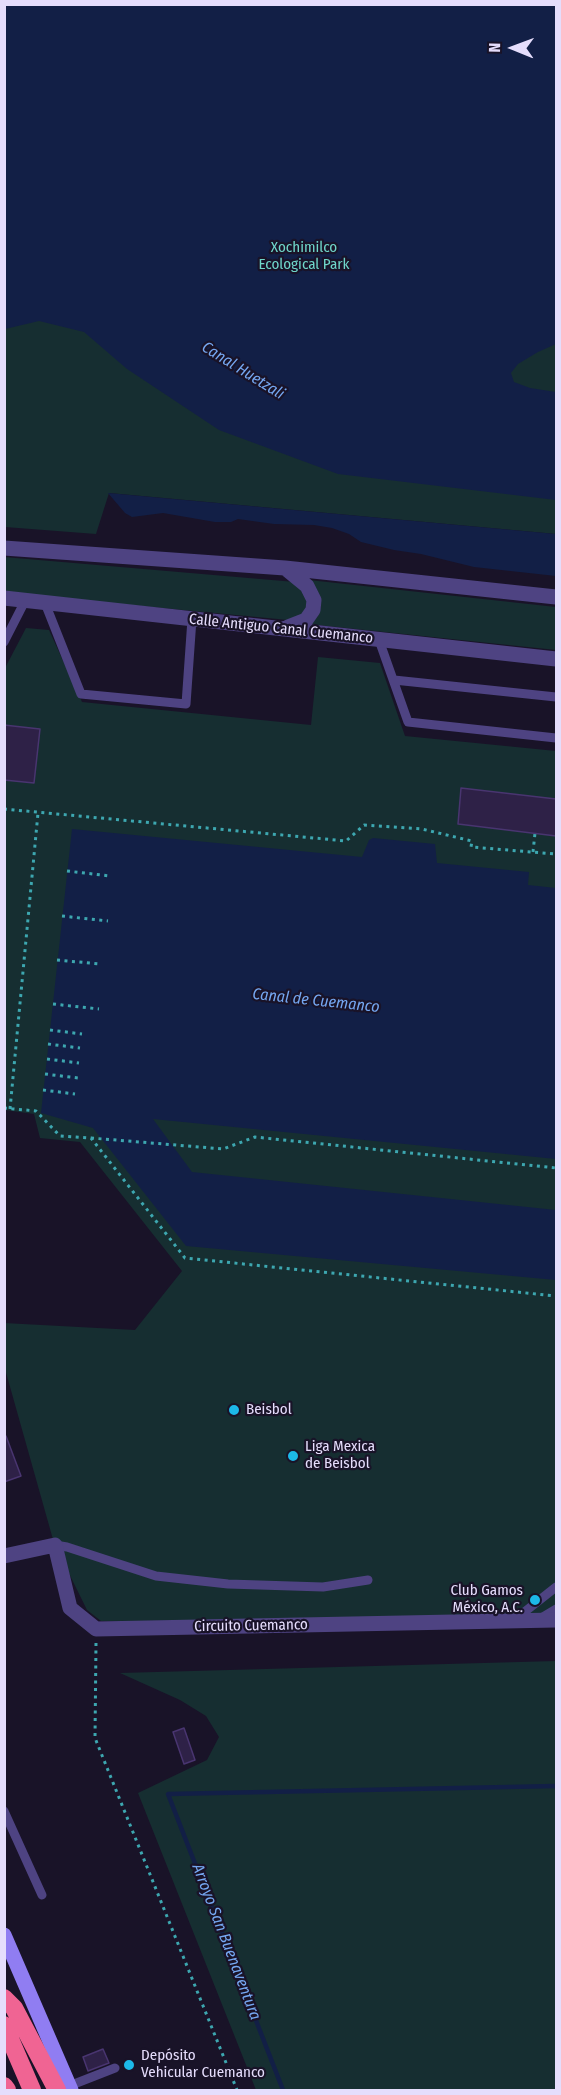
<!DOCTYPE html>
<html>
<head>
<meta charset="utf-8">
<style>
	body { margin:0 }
	#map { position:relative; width:561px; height:2095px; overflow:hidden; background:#191328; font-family:"Fira Sans Condensed",sans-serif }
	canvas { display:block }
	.frame { position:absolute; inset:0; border:6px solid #e5ddfc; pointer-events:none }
	.north { position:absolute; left:483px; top:18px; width:60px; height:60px; -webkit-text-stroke:4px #191328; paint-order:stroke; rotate:271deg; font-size:16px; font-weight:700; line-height:24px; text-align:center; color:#e5ddfc }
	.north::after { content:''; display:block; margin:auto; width:21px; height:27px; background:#e5ddfc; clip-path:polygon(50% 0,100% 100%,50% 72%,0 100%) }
</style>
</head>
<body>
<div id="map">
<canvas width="561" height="2095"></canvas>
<div class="frame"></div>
<div class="north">N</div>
</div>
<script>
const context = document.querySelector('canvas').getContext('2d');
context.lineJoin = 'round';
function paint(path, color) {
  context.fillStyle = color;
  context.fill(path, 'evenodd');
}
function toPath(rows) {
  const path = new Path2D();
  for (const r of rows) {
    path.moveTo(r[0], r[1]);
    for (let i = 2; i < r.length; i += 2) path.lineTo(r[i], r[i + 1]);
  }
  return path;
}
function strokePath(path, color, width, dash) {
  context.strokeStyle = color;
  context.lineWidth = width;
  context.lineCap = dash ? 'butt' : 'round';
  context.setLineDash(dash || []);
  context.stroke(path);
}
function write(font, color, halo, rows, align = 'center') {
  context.font = font + ' "Fira Sans Condensed",sans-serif';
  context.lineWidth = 4.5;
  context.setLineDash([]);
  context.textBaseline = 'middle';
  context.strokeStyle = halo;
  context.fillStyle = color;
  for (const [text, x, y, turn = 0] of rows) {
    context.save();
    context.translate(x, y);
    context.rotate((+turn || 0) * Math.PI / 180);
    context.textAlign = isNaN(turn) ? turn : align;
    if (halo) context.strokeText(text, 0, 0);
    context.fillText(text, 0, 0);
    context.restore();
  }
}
paint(toPath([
	[4,5,556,5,556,534,109,493,96,534,5,527],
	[4,557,295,582,304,591,309,606,303,616,288,620,5,593],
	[309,580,556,607,556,650,308,624,317,617,321,605,317,590],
	[26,628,49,630,82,702,311,725,318,657,380,663,405,736,556,751,556,1620,101,1621,87,1610,54,1543,5,1369,4,1323,135,1330,182,1271,80,1142,40,1138,34,1114,5,1110,4,670],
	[556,1661,556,2090,256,2090,138,1793,207,1760,219,1737,206,1716,180,1700,120,1673]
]), '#162e31');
paint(toPath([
	[5,4,556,5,556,344,538,352,518,364,511,373,514,382,530,388,556,392,556,500,338,474,219,430,127,369,84,332,39,321,5,329],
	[108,493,556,534,556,576,474,567,421,554,394,550,361,542,349,534,332,528,314,525,274,524,238,519,231,522,215,522,163,513,132,517,125,513],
	[72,829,362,857,369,840,373,838,435,844,437,863,529,872,528,885,556,888,556,1159,153,1119,192,1172,556,1210,556,1280,186,1246,93,1128,41,1113]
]), '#121f46');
strokePath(toPath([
	[283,2090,168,1794,556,1786]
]), '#121f46', 4.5);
const building = toPath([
	[4,725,40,729,34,783,4,780,4,725],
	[461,788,556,799,556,836,458,824,461,788],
	[4,1436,6,1436,21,1476,4,1482,4,1436],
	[184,1728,195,1760,184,1764,173,1732,184,1728],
	[103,2049,109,2063,88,2071,83,2057,103,2049]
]);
paint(building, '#2e2147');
strokePath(building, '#493570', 1.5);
strokePath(toPath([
	[4,809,346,841,364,825,422,829,472,841,471,847,556,854],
	[533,852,535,833],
	[67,871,110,876],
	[62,916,108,921],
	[57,960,100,964],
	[53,1004,99,1009],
	[50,1030,82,1034],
	[48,1044,80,1048],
	[47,1059,79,1063],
	[45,1074,78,1078],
	[43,1090,75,1094],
	[4,1108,36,1111,60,1136,91,1138,185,1258,556,1296],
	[10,1109,38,813],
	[91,1138,223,1149,255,1137,556,1168],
	[96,1643,95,1738,237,2090]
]), '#3da7b0', 3, [3, 4.5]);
strokePath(toPath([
	[45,603,81,694,186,704,192,619],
	[379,640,408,722,556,738],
	[4,642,25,601],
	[394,680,556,697],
	[55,1545,67,1547,156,1576,228,1584,323,1587,368,1580],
	[541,1618,556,1609],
	[513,1621,556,1587],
	[4,1811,42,1895],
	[69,2086,115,2068]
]), '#4e4382', 9);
strokePath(toPath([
	[4,548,285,568,556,597],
	[285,568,307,586,314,600,313,610,306,620,288,627],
	[4,598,556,659],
	[4,1556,55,1545,70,1608,96,1629,556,1620]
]), '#4e4382', 15);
strokePath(toPath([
	[4,1935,71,2090]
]), '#907df2', 15);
strokePath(toPath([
	[4,1998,14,2008,57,2090],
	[4,2025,32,2090],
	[4,2086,7,2090]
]), '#f06493', 18);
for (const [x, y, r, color] of [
	[234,1410,6,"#1cb8e8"],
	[293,1456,6,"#1cb8e8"],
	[535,1600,6,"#1cb8e8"],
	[129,2065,6,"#1cb8e8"]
]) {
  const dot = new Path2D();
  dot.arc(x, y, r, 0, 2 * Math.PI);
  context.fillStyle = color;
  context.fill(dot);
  strokePath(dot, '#191328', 2);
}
write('15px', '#6fd6ca', '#191328', [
	["Xochimilco",304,248],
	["Ecological Park",304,265]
]);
write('15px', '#e5ddfc', '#191328', [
	["Calle Antiguo Canal Cuemanco",281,629,6],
	["Circuito Cuemanco",251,1626,-1]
]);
write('15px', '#e5ddfc', '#191328', [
	["Beisbol",246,1410],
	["Liga Mexica",305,1447],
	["de Beisbol",305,1464],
	["Club Gamos",523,1591,"right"],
	["México, A.C.",523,1608,"right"],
	["Depósito",141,2056],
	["Vehicular Cuemanco",141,2073]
], 'left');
write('italic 16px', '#75a7f1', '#191328', [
	["Canal Huetzali",243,371,32],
	["Canal de Cuemanco",316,1001,6],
	["Arroyo San Buenaventura",226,1942,69]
]);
</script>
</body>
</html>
